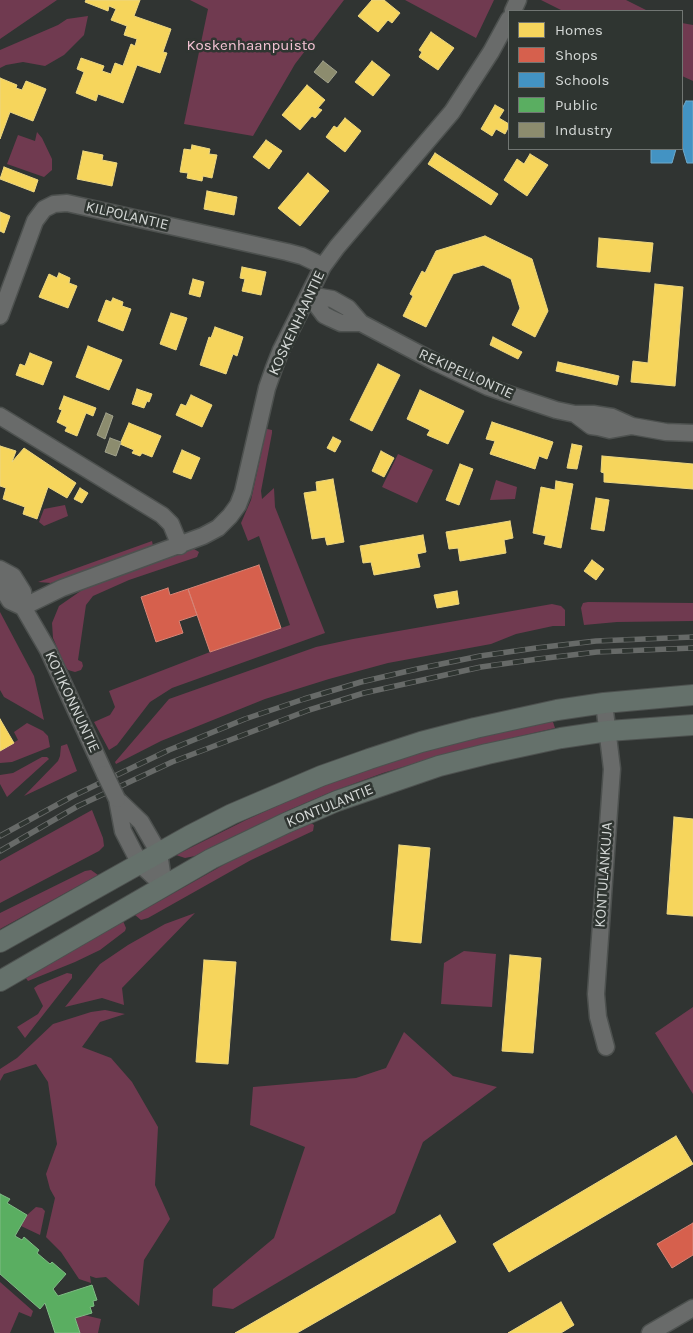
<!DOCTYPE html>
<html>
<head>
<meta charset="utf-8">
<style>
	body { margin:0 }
	#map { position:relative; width:693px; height:1333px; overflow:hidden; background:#303432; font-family:Karla,sans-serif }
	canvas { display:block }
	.legend { position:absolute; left:508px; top:10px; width:175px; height:140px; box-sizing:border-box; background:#2f3531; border:1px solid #717673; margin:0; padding:6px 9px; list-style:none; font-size:15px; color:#d4d8d6 }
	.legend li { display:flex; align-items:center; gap:10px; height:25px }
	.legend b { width:25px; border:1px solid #717673 }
</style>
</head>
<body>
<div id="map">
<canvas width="693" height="1333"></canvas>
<ul class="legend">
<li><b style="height:14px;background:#f6d55c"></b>Homes</li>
<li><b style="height:14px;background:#d6604d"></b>Shops</li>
<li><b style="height:14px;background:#4393c3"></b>Schools</li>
<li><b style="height:14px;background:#5aae61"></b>Public</li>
<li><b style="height:14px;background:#8c8c6e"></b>Industry</li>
</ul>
</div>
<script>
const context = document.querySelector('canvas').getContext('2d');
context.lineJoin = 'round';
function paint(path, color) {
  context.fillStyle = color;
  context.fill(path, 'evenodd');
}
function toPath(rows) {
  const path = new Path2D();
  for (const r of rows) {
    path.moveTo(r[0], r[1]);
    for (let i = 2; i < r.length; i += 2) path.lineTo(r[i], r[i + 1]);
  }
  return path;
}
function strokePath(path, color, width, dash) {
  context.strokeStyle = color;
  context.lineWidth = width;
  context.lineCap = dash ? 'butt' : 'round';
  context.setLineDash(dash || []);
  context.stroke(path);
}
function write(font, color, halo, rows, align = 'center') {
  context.font = font + ' Karla,sans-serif';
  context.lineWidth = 5;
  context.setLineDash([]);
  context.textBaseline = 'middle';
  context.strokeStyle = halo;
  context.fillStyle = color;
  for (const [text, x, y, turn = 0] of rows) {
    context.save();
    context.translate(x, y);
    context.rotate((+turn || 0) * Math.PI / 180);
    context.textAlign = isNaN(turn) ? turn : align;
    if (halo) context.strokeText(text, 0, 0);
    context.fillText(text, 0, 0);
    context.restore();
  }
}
paint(toPath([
	[0,0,57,0,0,39],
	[190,0,344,0,295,64,253,136,184,124,208,9],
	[405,0,494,0,476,38],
	[541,0,626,0,648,11,563,11],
	[88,16,84,35,64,55,45,66,23,62,6,65,0,68,0,50,58,25,67,19],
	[682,23,693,25,693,81,682,76],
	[37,132,42,138,52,159,52,170,44,177,7,164,18,135,35,141],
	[267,429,272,430,272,433,261,491,262,499,274,488,275,507,325,633,172,688,150,702,117,745,109,750,94,722,110,715,115,707,109,691,210,652,290,625,259,536,248,541,241,523,251,500,266,431],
	[398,454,433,470,417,503,382,487],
	[496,480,517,487,515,499,490,500],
	[65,505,68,516,44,526,39,522,44,509],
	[152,541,153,546,51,583,38,582],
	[194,549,199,552,197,557,129,580,93,596,86,605,78,660,82,662,83,666,81,670,75,672,68,670,65,666,53,638,52,623,59,606,85,588],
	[588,602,693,603,693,621,617,622,584,625,581,608,583,603],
	[552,604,561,606,565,610,565,626,553,626,516,634,491,644,388,663,329,679,265,699,161,741,116,764,115,762,169,699,316,647,353,639],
	[0,612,34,676,44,720,4,697,0,690],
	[552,719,555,728,456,751,383,773,331,792,289,810,224,841,195,856,185,858,176,855,246,820,310,791,357,773,451,742],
	[27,723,43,731,48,736,50,747,12,762,0,763,0,751,18,740,14,732],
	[67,744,77,771,24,796,58,761,60,756,61,746],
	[42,757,47,757,49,759,7,797,0,784,0,775,13,773],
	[92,810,103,838,104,846,99,851,0,903,0,861],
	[311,823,314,825,313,831,251,860,148,918,141,920,135,915,232,860,302,826],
	[91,870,98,875,0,929,0,913,85,871],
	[195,913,122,988,124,1005,102,998,65,1007,100,964,128,945,165,924],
	[123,921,126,928,125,931,100,950,75,962,28,981,25,977],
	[464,951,496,954,492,1007,441,1004,444,963],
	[67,973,72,974,72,978,25,1038,17,1027,38,1014,43,1006,34,988,38,985],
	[693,1007,693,1094,655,1033],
	[105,1010,125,1014,100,1022,82,1047,111,1058,132,1082,158,1127,155,1185,170,1219,144,1260,139,1306,106,1277,96,1278,90,1276,91,1283,79,1279,61,1252,46,1237,55,1198,50,1189,46,1174,57,1144,48,1082,36,1064,4,1074,0,1081,0,1069,17,1058,53,1024,91,1012],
	[404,1032,453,1076,497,1087,423,1142,395,1213,233,1309,212,1306,213,1289,274,1238,305,1147,250,1125,253,1087,356,1078,386,1068],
	[36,1207,42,1208,45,1211,40,1235,21,1226,27,1215],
	[0,1282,33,1311,31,1317,19,1312,10,1333,0,1333],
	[84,1315,101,1319,98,1333,80,1333,75,1318]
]), '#703a50');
const homes = toPath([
	[86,0,140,0,134,16,171,29,163,52,167,53,160,73,137,65,123,103,98,94,96,101,76,93,84,72,77,69,81,58,104,66,102,71,111,74,115,63,123,66,131,44,135,46,137,39,124,35,127,26,111,20,116,9,109,6,108,11,85,2,86,0],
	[372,0,384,0,400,13,392,23,388,20,378,32,358,16,372,0],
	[431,32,454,48,438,70,419,57,422,52,419,50,431,32],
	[372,61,390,75,373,96,355,82,372,61],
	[0,78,17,85,16,88,22,90,26,81,46,89,33,121,10,112,0,139,0,78],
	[307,85,325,100,318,108,322,110,315,118,312,116,300,130,282,115,307,85],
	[495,105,504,110,499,118,509,124,509,126,505,134,496,129,492,136,481,129,495,105],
	[345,118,361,131,345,152,326,137,334,126,337,128,345,118],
	[266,140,282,151,269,169,253,157,266,140],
	[192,145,210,149,209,154,217,155,212,178,203,176,202,181,187,178,188,173,180,172,184,149,191,150,192,145],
	[83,151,103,155,102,160,117,163,112,186,77,179,83,151],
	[435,153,498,194,491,205,428,164,435,153],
	[530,154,548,165,527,196,504,180,517,159,524,164,530,154],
	[4,167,38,180,34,192,0,179,4,167],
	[308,173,329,191,300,226,278,208,308,173],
	[207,191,237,197,234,215,204,209,207,191],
	[0,212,10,216,4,233,0,231,0,212],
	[485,236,532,259,548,311,535,337,512,325,520,308,511,279,483,265,453,274,426,327,403,316,413,296,410,294,422,271,425,273,436,251,485,236],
	[599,238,653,243,650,272,597,267,599,238],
	[242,267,266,272,261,295,242,291,245,279,240,278,242,267],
	[59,273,70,278,69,283,77,286,68,308,39,297,49,274,57,278,59,273],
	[193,279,204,282,200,297,189,294,193,279],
	[655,284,683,287,675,386,631,382,633,361,648,363,655,284],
	[113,298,123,302,122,306,131,309,123,331,98,321,106,300,111,302,113,298],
	[171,313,187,318,176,350,160,344,171,313],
	[215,327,243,337,237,356,233,354,226,374,200,365,209,337,211,338,215,327],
	[493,337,522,352,518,359,490,345,493,337],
	[88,346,122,360,109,390,76,377,88,346],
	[30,353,52,362,43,385,16,375,20,364,25,366,30,353],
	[558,362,619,376,617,385,556,371,558,362],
	[378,364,400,375,372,431,350,420,378,364],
	[137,389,152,394,149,402,147,401,144,408,132,404,137,389],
	[420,390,464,411,448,444,427,435,430,430,407,419,420,390],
	[191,395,212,405,202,427,176,415,181,404,186,406,191,395],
	[64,396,96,408,93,416,86,413,77,436,65,431,67,427,57,422,62,410,59,409,64,396],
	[492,422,553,442,547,459,539,456,535,469,490,454,495,441,486,439,492,422],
	[129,423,161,436,152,457,142,453,140,456,132,453,134,450,120,444,129,423],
	[333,437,341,441,335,452,327,448,333,437],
	[572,444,582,446,577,469,567,468,572,444],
	[0,446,16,451,12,462,24,448,76,483,67,498,48,487,37,519,23,514,25,507,3,499,6,488,0,486,0,446],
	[182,450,200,458,191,479,173,472,182,450],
	[381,451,394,458,384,477,372,471,381,451],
	[602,456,693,464,693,489,604,482,604,473,601,472,602,456],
	[460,464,473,469,459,505,446,500,460,464],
	[333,479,344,542,327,545,325,537,312,539,304,493,317,491,316,482,333,479],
	[556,481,573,484,561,548,544,544,546,536,533,533,541,487,555,490,556,481],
	[80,488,88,493,82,503,74,499,80,488],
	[596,498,609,500,604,531,591,529,596,498],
	[510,521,513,538,504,540,506,553,460,561,458,548,449,549,446,532,510,521],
	[423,535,426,552,417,554,420,567,374,575,371,562,363,563,360,546,423,535],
	[592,560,604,569,596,580,584,571,592,560],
	[457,591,459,604,437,608,434,595,457,591],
	[0,719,14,743,0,751,0,719],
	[674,817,693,819,693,916,667,914,674,817],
	[399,845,430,848,421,943,391,940,399,845],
	[510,955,541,958,533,1053,502,1051,510,955],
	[204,960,236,962,228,1064,196,1062,204,960],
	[676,1136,693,1164,509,1272,493,1244,676,1136],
	[440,1215,456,1242,297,1333,235,1333,440,1215],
	[561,1302,574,1325,561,1333,508,1333,561,1302]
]);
paint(homes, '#f6d55c');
strokePath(homes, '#ecd681', 1);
const shops = toPath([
	[259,565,281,628,210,652,188,589,259,565],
	[168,588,170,595,188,589,197,615,179,621,183,633,156,642,141,597,168,588],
	[693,1223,693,1255,672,1268,657,1244,693,1223]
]);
paint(shops, '#d6604d');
strokePath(shops, '#d58476', 1);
const schools = toPath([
	[686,101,693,101,693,163,687,163,682,146,682,109,686,101],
	[651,149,676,149,672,163,651,163,651,149]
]);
paint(schools, '#4393c3');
strokePath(schools, '#6ea8c9', 1);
const public = toPath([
	[0,1194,10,1199,7,1203,27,1215,15,1236,22,1240,24,1237,39,1250,37,1253,50,1264,52,1262,66,1274,53,1289,58,1296,92,1285,97,1300,93,1301,94,1306,90,1307,92,1313,75,1318,80,1333,55,1333,45,1303,40,1309,0,1274,0,1194]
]);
paint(public, '#5aae61');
strokePath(public, '#7fbb84', 1);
const industry = toPath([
	[323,61,337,72,328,83,314,72,323,61],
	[106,413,113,416,105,439,97,435,106,413],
	[110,438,121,442,116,456,105,452,110,438]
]);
paint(industry, '#8c8c6e');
strokePath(industry, '#a2a38d', 1);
const minor = toPath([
	[513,11,518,0],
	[309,295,332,299,348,308,361,323,437,363,488,387,520,398,556,410,575,414,593,414,612,417,632,426,666,432,693,433],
	[309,295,324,315,330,318,341,323,361,323],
	[0,316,35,221,44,209,54,204,67,203,287,252,302,256,323,266],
	[575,414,591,426,598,427,610,430,632,426],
	[0,416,162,515,171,524,180,546],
	[0,569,13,576,23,592,23,607,48,650,105,774],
	[0,585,10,601,23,607],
	[23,607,62,588,203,536,218,528,230,516,238,505,243,492,267,388,274,368,281,350,323,266,337,247,452,112,491,52,509,19],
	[604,703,612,769,596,994,598,1017,606,1047],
	[117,799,141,822,159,853,164,886],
	[117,799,123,831,140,864,164,886],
	[650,1333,693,1308]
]);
const major = toPath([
	[0,942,189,836,232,814,321,776,369,759,421,742,475,728,557,710,604,703,693,695],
	[0,981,211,859,286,823,337,801,439,766,487,754,561,738,608,731,693,725]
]);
strokePath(minor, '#4d514f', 19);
strokePath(major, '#4d514f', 22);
strokePath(minor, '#696b6a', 16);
strokePath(major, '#65716b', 20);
const rail = toPath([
	[0,836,73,796,169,750,245,719,304,699,361,682,417,669,480,656,536,648,596,641,693,637],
	[0,851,78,806,172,762,309,710,364,693,481,667,538,659,597,652,693,648]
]);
strokePath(rail, '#676a68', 5.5);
strokePath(rail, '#2f3531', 4, [11]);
const minorBridge = toPath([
	[105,774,117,799]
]);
strokePath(minorBridge, '#4d514f', 19, []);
strokePath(minorBridge, '#696b6a', 16);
write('15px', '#f5c4d5', '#2f3531', [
	["Koskenhaanpuisto",251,46]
]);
write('15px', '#d4d8d6', '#2f3531', [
	["KILPOLANTIE",127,216,13],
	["KOSKENHAANTIE",297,323,-65],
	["REKIPELLONTIE",466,374,24],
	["KOTIKONNUNTIE",72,702,65],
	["KONTULANTIE",330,806,-22],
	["KONTULANKUJA",604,875,-86]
]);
</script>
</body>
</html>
